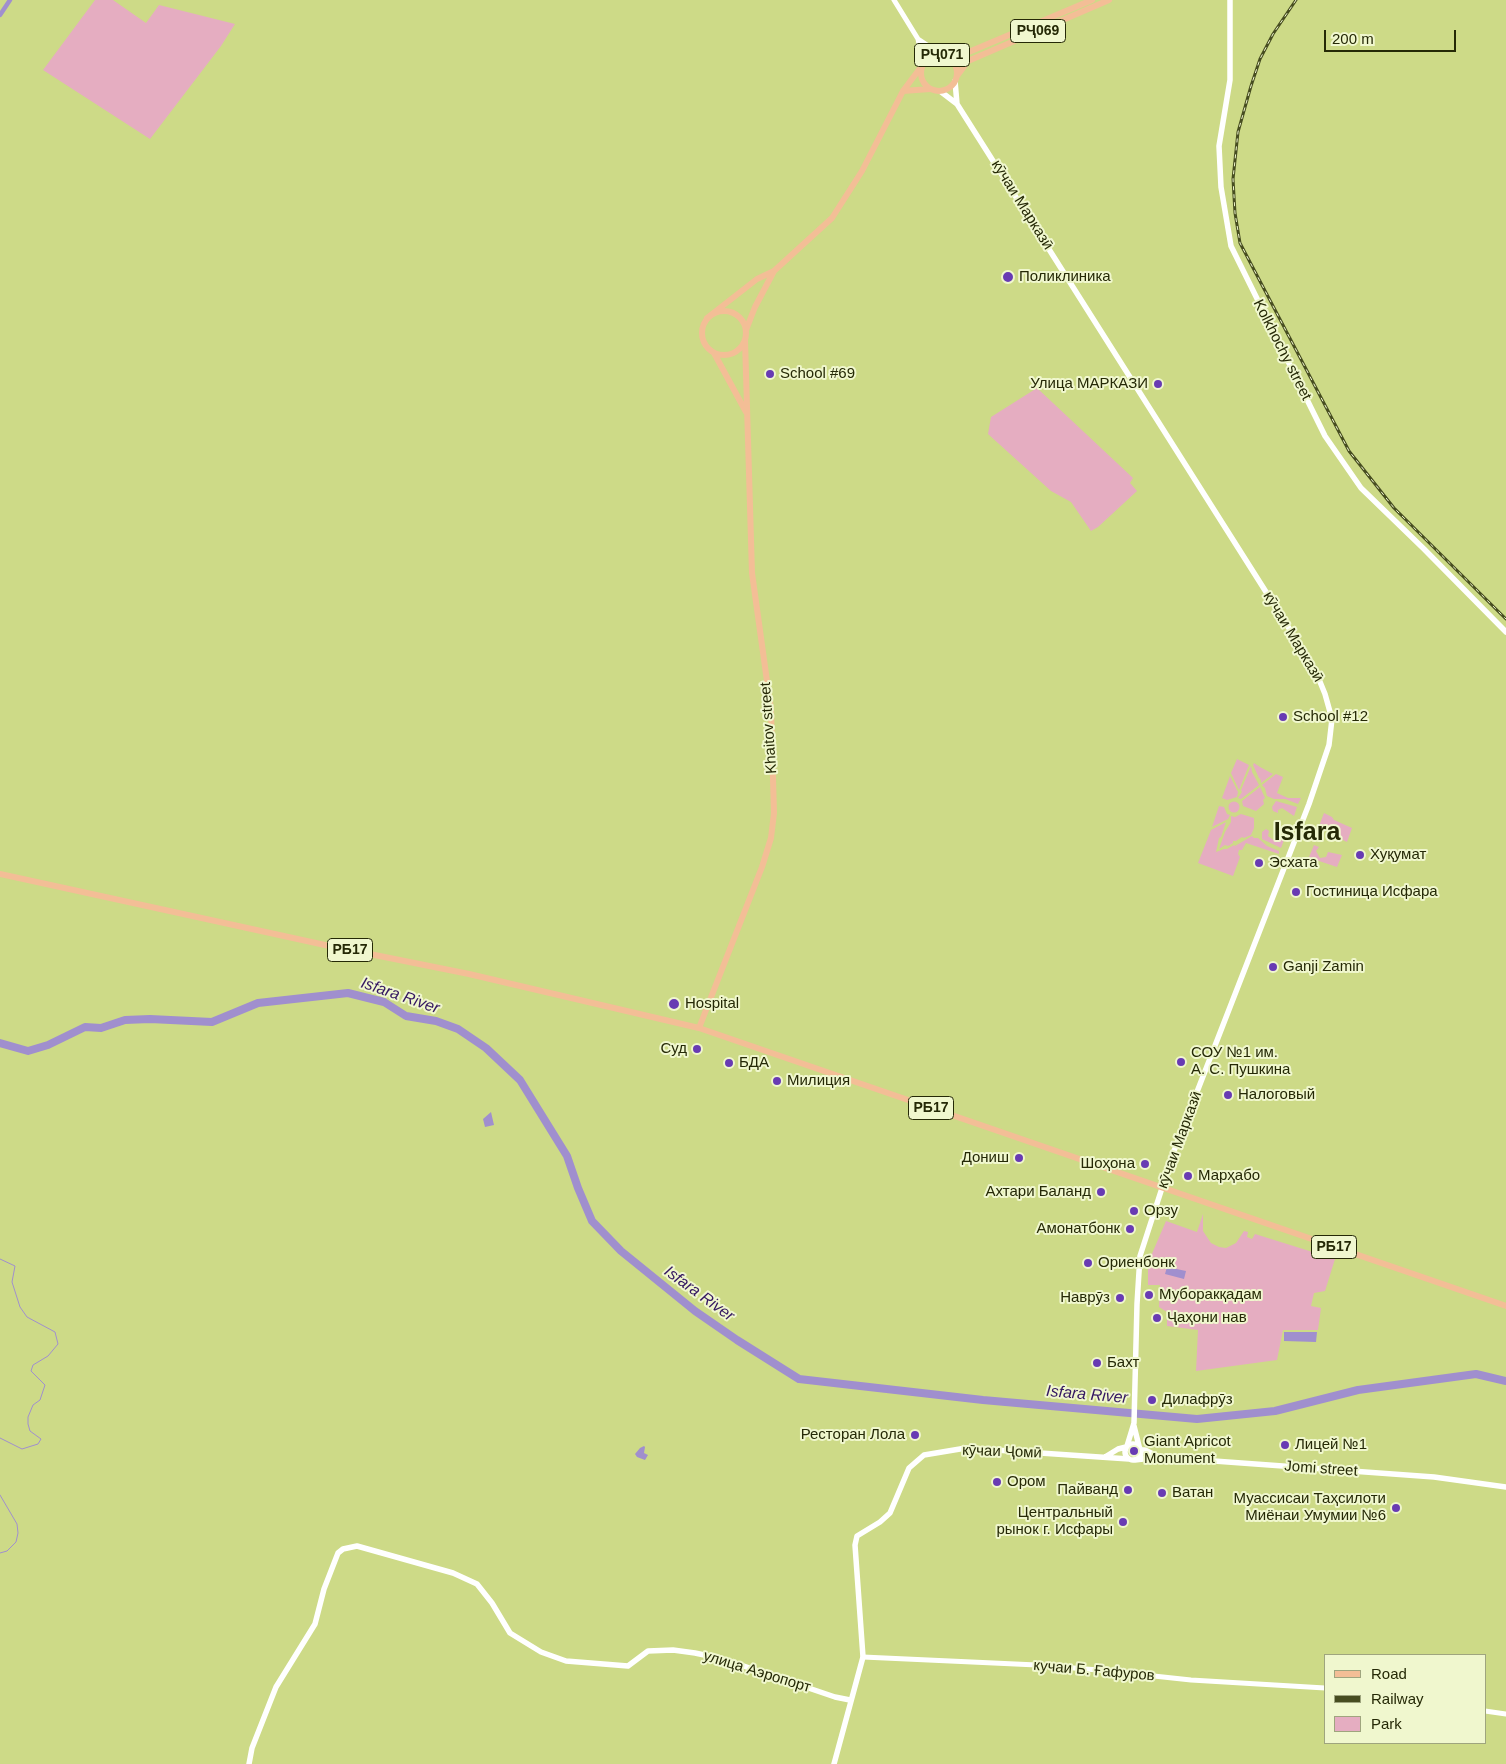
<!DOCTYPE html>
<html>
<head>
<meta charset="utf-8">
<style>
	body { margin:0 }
	#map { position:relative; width:1506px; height:1764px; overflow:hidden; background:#cdda87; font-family:Arial,sans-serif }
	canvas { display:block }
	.legend { position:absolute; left:1324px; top:1654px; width:162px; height:90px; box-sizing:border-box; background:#f0f7ce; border:1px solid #9fa57e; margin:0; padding:6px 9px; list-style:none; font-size:15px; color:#252906 }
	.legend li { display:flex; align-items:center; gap:10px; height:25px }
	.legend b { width:25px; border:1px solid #9fa57e }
	.scale { position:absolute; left:1324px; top:30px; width:132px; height:22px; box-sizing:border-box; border:2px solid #252906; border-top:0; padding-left:6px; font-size:15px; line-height:18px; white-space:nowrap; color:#252906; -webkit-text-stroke:4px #f0f7ce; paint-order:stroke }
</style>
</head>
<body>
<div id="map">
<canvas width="1506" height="1764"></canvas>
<ul class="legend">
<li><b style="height:6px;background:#f3be96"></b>Road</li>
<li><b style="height:6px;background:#474d20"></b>Railway</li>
<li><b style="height:14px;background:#e5adc1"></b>Park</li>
</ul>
<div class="scale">200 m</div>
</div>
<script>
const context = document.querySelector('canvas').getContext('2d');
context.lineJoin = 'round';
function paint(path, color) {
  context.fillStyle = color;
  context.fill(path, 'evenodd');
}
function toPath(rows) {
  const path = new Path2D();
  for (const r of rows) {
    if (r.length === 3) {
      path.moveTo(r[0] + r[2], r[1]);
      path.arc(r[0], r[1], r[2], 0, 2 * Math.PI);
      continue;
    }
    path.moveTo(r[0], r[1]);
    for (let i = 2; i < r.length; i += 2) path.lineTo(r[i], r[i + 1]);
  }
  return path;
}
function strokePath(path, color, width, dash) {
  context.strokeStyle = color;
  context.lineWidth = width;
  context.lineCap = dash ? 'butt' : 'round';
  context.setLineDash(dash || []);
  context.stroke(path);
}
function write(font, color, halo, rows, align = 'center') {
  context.font = font + ' Arial,sans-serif';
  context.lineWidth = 4;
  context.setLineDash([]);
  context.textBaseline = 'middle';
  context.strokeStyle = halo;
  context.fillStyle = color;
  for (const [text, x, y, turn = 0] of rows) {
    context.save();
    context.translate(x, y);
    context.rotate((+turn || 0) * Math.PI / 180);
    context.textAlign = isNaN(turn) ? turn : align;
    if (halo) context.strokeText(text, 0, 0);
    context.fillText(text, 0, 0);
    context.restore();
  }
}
paint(toPath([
	[95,0,113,0,146,23,159,5,235,24,221,46,150,139,43,70],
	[1037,388,1133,478,1130,483,1137,491,1098,527,1091,531,1071,502,1051,491,988,434,991,417],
	[1237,759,1249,765,1239,790,1231,773],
	[1254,763,1260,767,1273,774,1261,783,1261,780,1259,778,1253,765],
	[1251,766,1252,772,1259,785,1241,799,1238,798,1242,792,1241,790],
	[1276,774,1283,777,1277,793,1288,798,1301,798,1298,804,1285,799,1274,799,1267,796,1265,788,1262,785],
	[1230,776,1238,792,1237,797,1227,800,1222,798],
	[1260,787,1265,798,1263,800,1264,804,1256,811,1243,806,1242,801],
	[1276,801,1297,807,1294,816,1282,808,1278,810,1278,813,1273,811,1272,807],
	[1234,807,5.5],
	[1219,806,1224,807,1227,814,1230,815,1228,819,1212,827],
	[1324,813,1332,817,1334,820,1352,828,1347,842,1333,835,1336,831,1331,826,1325,827,1324,833,1319,831,1321,827,1319,826],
	[1241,814,1254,818,1254,828,1251,835,1244,838,1242,837,1236,841,1233,841,1233,843,1228,846,1225,845,1219,849,1225,832,1231,822,1231,816,1235,817],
	[1226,822,1221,837,1219,838,1216,852,1224,849,1227,849,1234,845,1235,846,1252,836,1254,838,1258,838,1267,846,1279,851,1279,854,1246,843,1242,850,1239,850,1238,854,1240,857,1233,876,1198,863,1211,830],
	[1266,829,1269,831,1268,836,1272,839,1276,841,1279,838,1284,840,1281,848,1262,839,1262,832],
	[1314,845,1319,847,1316,851,1320,858,1326,857,1328,852,1342,855,1337,867,1313,859,1309,857],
	[1203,1214,1203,1231,1211,1243,1219,1247,1226,1248,1236,1243,1244,1231,1248,1232,1247,1237,1252,1239,1255,1234,1335,1259,1325,1291,1314,1293,1311,1306,1321,1308,1318,1330,1283,1330,1277,1360,1196,1371,1198,1330,1167,1326,1167,1312,1159,1307,1160,1285,1148,1285,1148,1263,1166,1221,1197,1232]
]), '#e5adc1');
paint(toPath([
	[491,1112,494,1125,485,1127,483,1119],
	[1167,1267,1186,1271,1184,1279,1165,1274],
	[1284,1332,1317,1332,1316,1342,1284,1341],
	[644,1446,645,1447,644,1453,648,1455,645,1460,637,1457,635,1454,640,1448]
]), '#a08fce');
strokePath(toPath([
	[0,1259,15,1266,12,1282,20,1307,27,1317,55,1332,58,1344,48,1356,33,1365,31,1371,45,1385,40,1400,33,1405,28,1417,28,1424,30,1431,41,1439,38,1444,22,1449,0,1438],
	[0,1495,17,1524,18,1533,16,1542,7,1551,0,1553]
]), '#a08fce', 1);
strokePath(toPath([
	[0,15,10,0]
]), '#a08fce', 4.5);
strokePath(toPath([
	[0,1043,28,1051,48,1045,85,1027,101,1028,125,1020,150,1019,212,1022,258,1003,348,993,384,1002,406,1016,436,1021,458,1029,486,1048,520,1080,567,1156,578,1188,592,1221,621,1251,695,1311,737,1340,799,1379,983,1400,1197,1419,1275,1411,1358,1390,1476,1374,1506,1381]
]), '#a08fce', 8);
strokePath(toPath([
	[894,0,918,39,942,55],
	[918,39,923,64],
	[863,1657,1037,1665,1098,1670,1191,1680,1325,1688],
	[1485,1711,1506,1714]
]), '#fff', 5);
strokePath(toPath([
	[1230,0,1230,80,1219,146,1221,187,1231,246,1325,436,1361,488,1424,549,1506,632],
	[955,81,957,104],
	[940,91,957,104,1292,633,1316,672,1325,694,1332,719,1329,745,1309,804,1174,1151,1140,1256,1137,1304,1134,1423,1127,1446],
	[1134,1426,1139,1446],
	[1133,1452,8],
	[1140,1450,1145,1450,1159,1457],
	[1105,1457,1118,1449,1126,1447],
	[1135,1460,1159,1457,1434,1477,1506,1487],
	[249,1764,252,1748,276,1687,315,1624,324,1589,338,1553,343,1549,357,1546,453,1573,477,1584,492,1603,510,1633,541,1652,566,1661,628,1666,648,1651,673,1650,695,1653,723,1659,835,1697,850,1700],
	[834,1764,863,1657,855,1545,857,1536,880,1522,890,1513,909,1468,924,1455,966,1448,1129,1459]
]), '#fff', 5.5);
strokePath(toPath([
	[939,73,18],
	[944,55,964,54,1092,0],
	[957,76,968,61,1109,0],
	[903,91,930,89],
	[724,333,22],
	[707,318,757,279,774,271,832,218,862,171,903,91,921,67],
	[746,330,755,307,774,271],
	[714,353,746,412],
	[0,874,325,945,469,974,699,1028,1506,1306],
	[699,1028,762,867,771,838,774,813,771,710,752,573,745,340]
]), '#f3be96', 6);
const rail = toPath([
	[1296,0,1273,34,1260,59,1251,86,1238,132,1233,179,1235,213,1240,243,1349,451,1394,508,1506,619]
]);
strokePath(rail, '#474d20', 3);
strokePath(rail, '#f0f7ce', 1, [4]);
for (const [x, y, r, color] of [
	[1008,277,6,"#683bb3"],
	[770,374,5,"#683bb3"],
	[1158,384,5,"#683bb3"],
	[1283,717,5,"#683bb3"],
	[1360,855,5,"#683bb3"],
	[1259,863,5,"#683bb3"],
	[1296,892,5,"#683bb3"],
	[1273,967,5,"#683bb3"],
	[674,1004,6,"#683bb3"],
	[697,1049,5,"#683bb3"],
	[1181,1062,5,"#683bb3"],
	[729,1063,5,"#683bb3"],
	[777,1081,5,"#683bb3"],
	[1228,1095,5,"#683bb3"],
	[1019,1158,5,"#683bb3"],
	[1145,1164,5,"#683bb3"],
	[1188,1176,5,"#683bb3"],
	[1101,1192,5,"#683bb3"],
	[1134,1211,5,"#683bb3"],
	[1130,1229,5,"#683bb3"],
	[1088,1263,5,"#683bb3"],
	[1149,1295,5,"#683bb3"],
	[1120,1298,5,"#683bb3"],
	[1157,1318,5,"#683bb3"],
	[1097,1363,5,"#683bb3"],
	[1152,1400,5,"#683bb3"],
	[915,1435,5,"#683bb3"],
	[1285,1445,5,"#683bb3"],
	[1134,1451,5,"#683bb3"],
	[997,1482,5,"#683bb3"],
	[1128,1490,5,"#683bb3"],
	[1162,1493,5,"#683bb3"],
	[1396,1508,5,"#683bb3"],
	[1123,1522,5,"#683bb3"]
]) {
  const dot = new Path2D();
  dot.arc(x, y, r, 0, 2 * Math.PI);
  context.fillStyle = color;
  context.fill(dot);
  strokePath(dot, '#f0f7ce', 2);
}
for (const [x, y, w] of [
	[1038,31,55],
	[942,55,55],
	[350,950,45],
	[931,1108,45],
	[1334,1247,45]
]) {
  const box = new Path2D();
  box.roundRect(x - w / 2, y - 11.5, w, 23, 4);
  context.fillStyle = '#f0f7ce';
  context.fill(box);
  strokePath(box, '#252906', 1);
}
write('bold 14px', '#252906', null, [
	["РҶ069",1038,31],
	["РҶ071",942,55],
	["РБ17",350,950],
	["РБ17",931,1108],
	["РБ17",1334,1247]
]);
write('15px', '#252906', '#f0f7ce', [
	["кӯчаи Марказӣ",1022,205,58],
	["Kolkhochy street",1282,350,63],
	["кӯчаи Марказӣ",1293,637,59],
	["Khaitov street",769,728,-94],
	["кӯчаи Марказӣ",1180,1140,-70],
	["кӯчаи Ҷомӣ",1002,1452,2],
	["Jomi street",1321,1469,4],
	["кучаи Б. Ғафуров",1094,1671,5],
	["улица Аэропорт",757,1672,17]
]);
write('15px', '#252906', '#f0f7ce', [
	["Поликлиника",1019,277],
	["School #69",780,374],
	["Улица МАРКАЗИ",1148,384,"right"],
	["School #12",1293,717],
	["Хуқумат",1370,855],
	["Эсхата",1269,863],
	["Гостиница Исфара",1306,892],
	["Ganji Zamin",1283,967],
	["Hospital",685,1004],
	["Суд",687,1049,"right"],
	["СОУ №1 им.",1191,1053],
	["А. С. Пушкина",1191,1070],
	["БДА",739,1063],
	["Милиция",787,1081],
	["Налоговый",1238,1095],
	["Дониш",1009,1158,"right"],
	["Шоҳона",1135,1164,"right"],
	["Марҳабо",1198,1176],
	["Ахтари Баланд",1091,1192,"right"],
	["Орзу",1144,1211],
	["Амонатбонк",1120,1229,"right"],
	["Ориенбонк",1098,1263],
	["Муборакқадам",1159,1295],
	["Наврӯз",1110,1298,"right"],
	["Ҷаҳони нав",1167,1318],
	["Бахт",1107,1363],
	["Дилафрӯз",1162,1400],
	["Ресторан Лола",905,1435,"right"],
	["Giant Apricot",1144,1442],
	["Monument",1144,1459],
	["Лицей №1",1295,1445],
	["Ором",1007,1482],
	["Пайванд",1118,1490,"right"],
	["Ватан",1172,1493],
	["Муассисаи Таҳсилоти",1386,1499,"right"],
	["Миёнаи Умумии №6",1386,1516,"right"],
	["Центральный",1113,1513,"right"],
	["рынок г. Исфары",1113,1530,"right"]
], 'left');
write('italic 16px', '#341761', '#f0f7ce', [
	["Isfara River",400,996,19],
	["Isfara River",699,1294,36],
	["Isfara River",1087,1395,5]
]);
write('bold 25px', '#252906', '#f0f7ce', [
	["Isfara",1307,833]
]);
</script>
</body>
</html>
